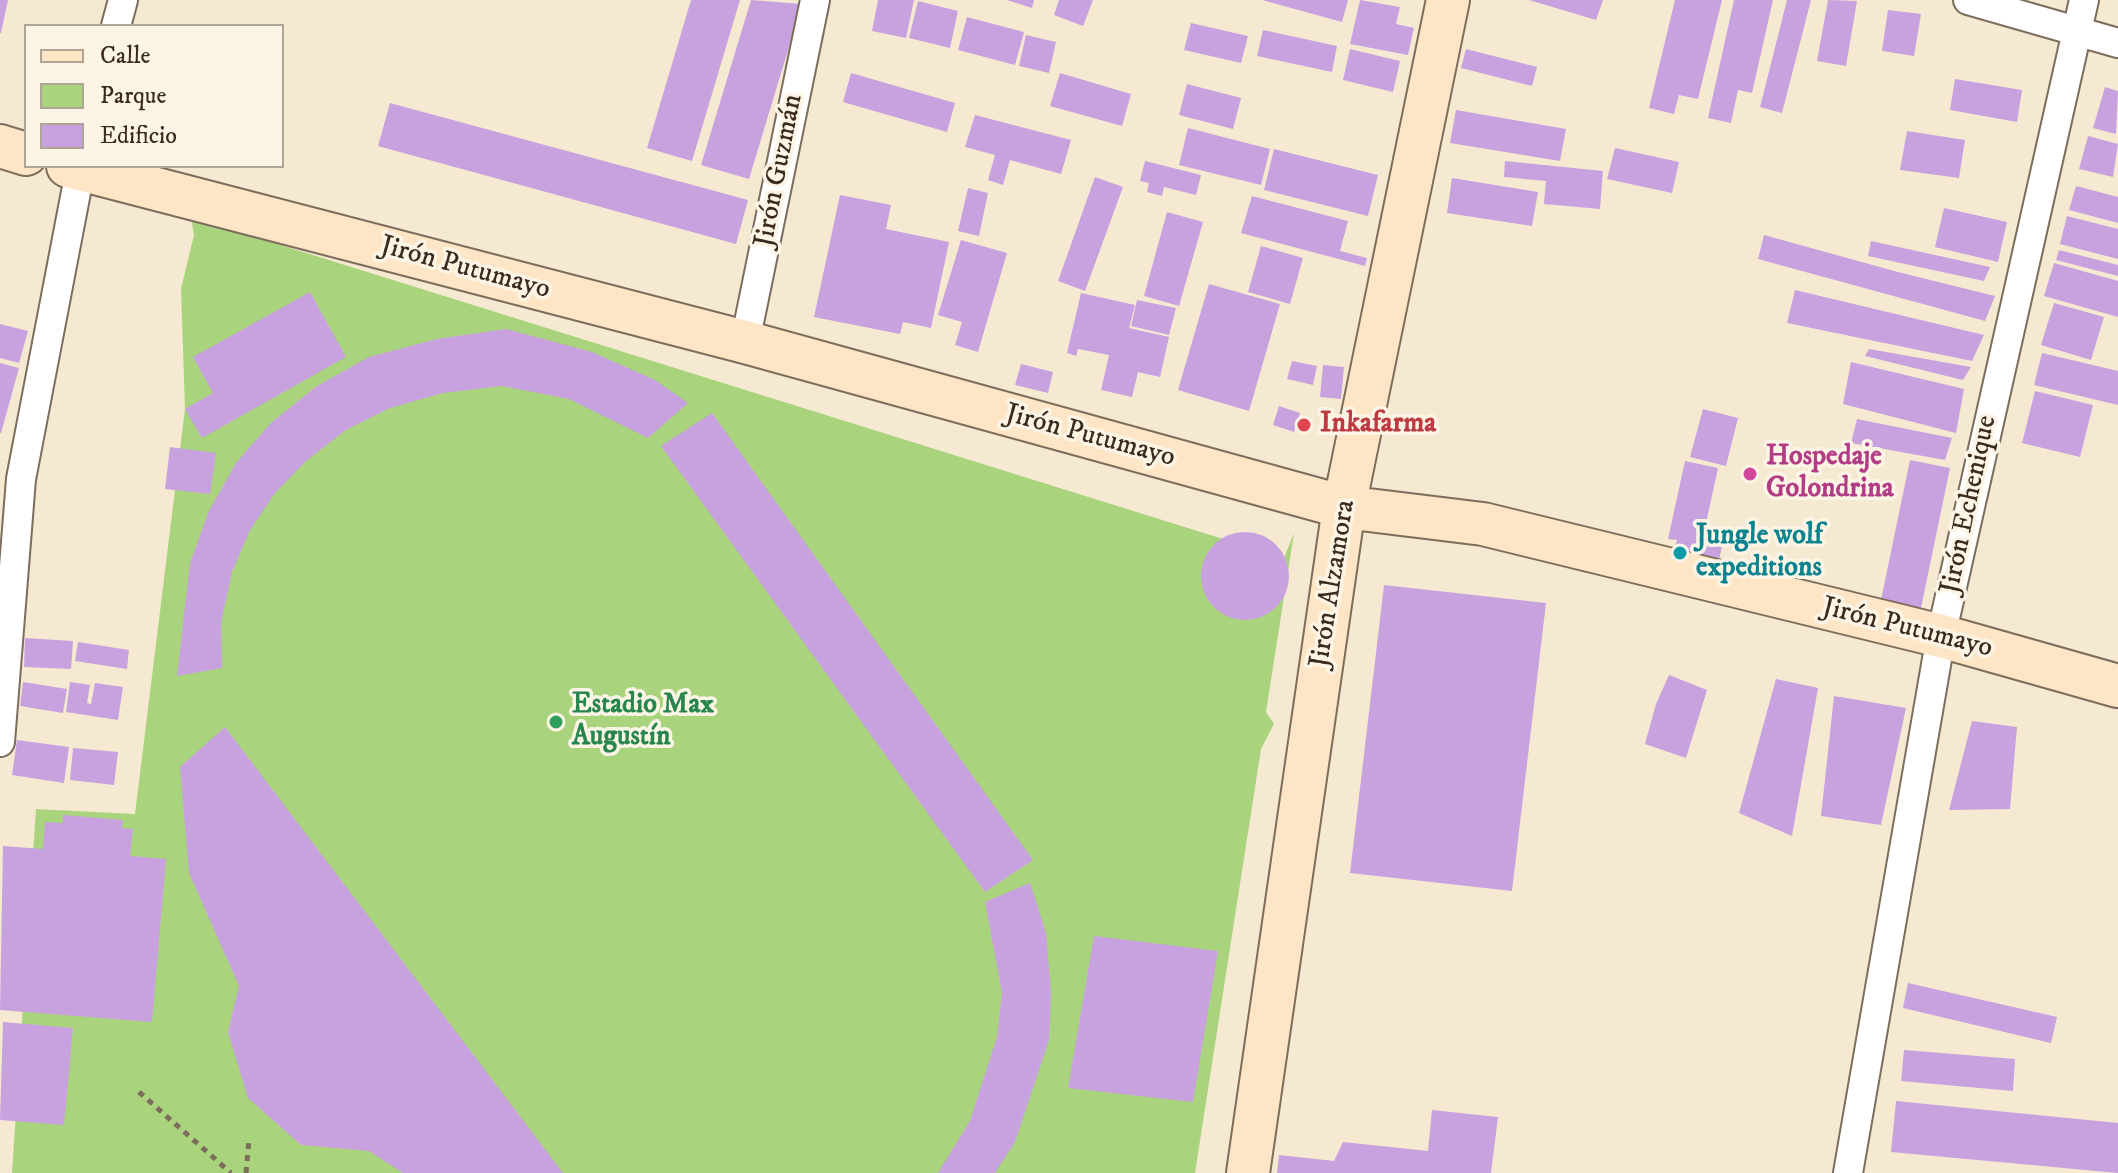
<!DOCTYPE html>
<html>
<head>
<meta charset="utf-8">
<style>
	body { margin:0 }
	#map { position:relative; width:2118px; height:1173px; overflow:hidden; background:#f6e9d1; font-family:"IM FELL DW Pica",serif }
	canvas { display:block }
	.legend { position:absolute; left:24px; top:24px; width:260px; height:144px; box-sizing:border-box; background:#fcf5e5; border:2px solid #afa495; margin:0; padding:10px 14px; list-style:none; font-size:24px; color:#3b2a1e }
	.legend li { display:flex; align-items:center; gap:16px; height:40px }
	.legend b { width:40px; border:2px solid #afa495 }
</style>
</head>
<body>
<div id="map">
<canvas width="2118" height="1173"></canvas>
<ul class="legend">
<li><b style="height:10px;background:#fee5c5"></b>Calle</li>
<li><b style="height:22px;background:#aad37e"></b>Parque</li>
<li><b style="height:22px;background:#c8a2df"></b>Edificio</li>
</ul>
</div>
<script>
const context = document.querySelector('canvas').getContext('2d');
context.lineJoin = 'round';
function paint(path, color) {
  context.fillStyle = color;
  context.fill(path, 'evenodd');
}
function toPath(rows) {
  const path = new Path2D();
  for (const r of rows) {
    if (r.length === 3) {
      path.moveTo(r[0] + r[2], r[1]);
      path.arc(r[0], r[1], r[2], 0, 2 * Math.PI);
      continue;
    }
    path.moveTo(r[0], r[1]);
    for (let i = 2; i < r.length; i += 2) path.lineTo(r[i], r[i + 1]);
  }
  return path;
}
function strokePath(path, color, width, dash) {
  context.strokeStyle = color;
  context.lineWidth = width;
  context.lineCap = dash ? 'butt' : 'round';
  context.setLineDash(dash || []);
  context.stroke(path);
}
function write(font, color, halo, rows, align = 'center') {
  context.font = font + ' "IM FELL DW Pica",serif';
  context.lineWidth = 7;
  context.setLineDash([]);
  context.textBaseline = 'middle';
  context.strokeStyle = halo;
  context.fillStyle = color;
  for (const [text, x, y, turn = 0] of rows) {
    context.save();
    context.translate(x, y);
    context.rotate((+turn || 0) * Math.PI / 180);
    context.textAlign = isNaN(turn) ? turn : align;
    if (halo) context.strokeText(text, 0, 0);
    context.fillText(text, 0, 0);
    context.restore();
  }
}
paint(toPath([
	[191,217,1284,558,1294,533,1266,712,1274,724,1261,749,1195,1173,12,1173,36,809,135,814,185,409,181,289,194,235]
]), '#aad37e');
paint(toPath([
	[0,0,8,0,1,33,0,33],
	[691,0,740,0,692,161,647,148],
	[751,0,802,4,749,179,701,165],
	[878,0,914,0,906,38,872,31],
	[1007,0,1034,0,1032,8],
	[1059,0,1093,0,1083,26,1054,15],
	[1262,0,1348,0,1342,22],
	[1360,0,1400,7,1396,24,1414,28,1408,55,1350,44],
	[1529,0,1603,0,1596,20],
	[1675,0,1722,0,1698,99,1679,95,1674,114,1649,108],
	[1734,0,1773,0,1752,93,1738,90,1731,123,1708,118],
	[1787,0,1811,0,1782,113,1760,107],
	[1828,0,1857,1,1846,66,1817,61],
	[918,1,958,11,950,48,909,38],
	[1888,10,1921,14,1914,56,1882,51],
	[967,17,1024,32,1015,65,958,50],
	[1191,23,1248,36,1241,63,1184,50],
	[1263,30,1337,46,1332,72,1257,56],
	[1026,35,1056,42,1049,73,1019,66],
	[1350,49,1400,61,1393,92,1343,80],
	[1466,49,1537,67,1532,86,1461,68],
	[851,73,955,103,947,132,843,102],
	[1060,73,1131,94,1122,126,1050,106],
	[1955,79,2022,90,2017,122,1950,110],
	[1187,84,1241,98,1233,129,1179,115],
	[2105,87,2118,91,2116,134,2093,128],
	[390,103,748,200,736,244,378,146],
	[1456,110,1566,129,1560,161,1450,143],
	[975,115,1071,140,1061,174,1010,160,1003,185,988,180,995,155,965,147],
	[1188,128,1270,149,1261,185,1179,165],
	[1907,131,1965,140,1959,178,1900,170],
	[2088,136,2118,144,2113,177,2079,169],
	[1615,148,1679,162,1672,193,1607,179],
	[1274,149,1378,175,1368,216,1264,190],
	[1145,161,1201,175,1196,195,1164,187,1162,196,1147,192,1149,183,1140,181],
	[1505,161,1603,171,1600,209,1544,204,1546,181,1504,177],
	[1095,177,1123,187,1085,291,1058,281],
	[1452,178,1538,192,1532,226,1447,213],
	[2076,186,2118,197,2118,223,2069,210],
	[968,188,988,193,979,236,958,231],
	[840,195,891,205,886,229,949,242,931,328,903,322,900,334,814,317],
	[1252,196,1348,221,1340,251,1367,258,1365,266,1241,233],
	[1944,208,2007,222,1998,262,1935,247],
	[1167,212,1203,222,1179,306,1144,296],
	[2067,216,2118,229,2118,259,2060,244],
	[1764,235,1898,272,1995,296,1985,321,1758,259],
	[961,240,1007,253,978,352,955,345,962,322,938,315],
	[1871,241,1990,267,1984,281,1868,256],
	[1261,246,1303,258,1290,304,1248,292],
	[2059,250,2118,265,2118,276,2056,260],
	[2054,263,2118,281,2118,317,2044,296],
	[1209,284,1280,304,1249,411,1178,390],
	[1795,290,1984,335,1972,361,1787,323],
	[310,292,346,357,202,438,185,409,213,393,193,357],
	[1081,293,1135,305,1129,328,1169,337,1160,377,1138,372,1132,397,1101,390,1109,355,1078,349,1076,356,1067,353],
	[1137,300,1176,308,1169,335,1131,326],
	[2054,303,2104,317,2091,360,2041,345],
	[0,324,28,331,19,363,0,358],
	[506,329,592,352,655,380,688,403,648,438,569,399,502,386,443,393,390,408,346,430,306,461,275,493,250,530,232,572,221,623,222,668,177,676,190,563,209,511,236,463,271,423,317,386,369,357,437,339],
	[1869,349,1971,367,1963,380,1865,356],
	[2042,353,2118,371,2118,405,2034,385],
	[1292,361,1317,366,1313,385,1287,379],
	[1851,362,1964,389,1956,433,1843,404],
	[0,363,19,368,1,433,0,433],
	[1021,364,1053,372,1048,393,1015,385],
	[1323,365,1344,367,1341,399,1320,397],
	[2035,391,2093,405,2080,457,2022,443],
	[1279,406,1300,413,1294,432,1273,425],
	[1703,409,1738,418,1726,466,1690,457],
	[712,413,1033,860,985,892,661,446],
	[1857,419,1952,438,1945,460,1851,443],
	[170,447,216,453,210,494,165,489],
	[1910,460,1950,468,1921,608,1881,600],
	[1685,461,1718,468,1703,537,1723,542,1716,573,1671,563,1677,540,1668,539],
	[1245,576,44],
	[1384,585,1546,603,1512,891,1350,873],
	[25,638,73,641,71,669,24,667],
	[78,642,129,650,127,669,75,661],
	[1669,675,1707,690,1686,758,1645,744,1656,704],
	[1776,679,1818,688,1792,836,1739,813],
	[23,682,67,689,63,713,20,706],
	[70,682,90,685,87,703,91,704,95,683,123,687,118,720,66,712],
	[1834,696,1906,708,1881,825,1821,816],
	[1972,721,2017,727,2010,809,1949,810],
	[225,727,563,1173,403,1173,369,1151,301,1145,248,1098,228,1032,239,986,189,873,180,767],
	[17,740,69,747,64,783,12,775],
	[73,748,118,752,114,785,70,780],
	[63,815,123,820,122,828,133,829,130,856,166,859,152,1022,0,1010,3,846,43,849,45,822,63,823],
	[1030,883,1046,933,1051,991,1049,1040,1015,1142,995,1173,938,1173,970,1121,997,1037,1002,993,985,902],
	[1094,936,1218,951,1193,1102,1068,1088],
	[1908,983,2057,1017,2051,1043,1903,1008],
	[3,1022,73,1028,64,1125,0,1120],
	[1904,1050,2015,1059,2013,1091,1901,1081],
	[1896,1101,2118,1123,2118,1173,1891,1152],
	[1432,1110,1498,1117,1491,1173,1277,1173,1279,1155,1334,1161,1343,1142,1428,1151]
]), '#c8a2df');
const street = toPath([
	[1968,0,2118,43],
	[116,26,123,0],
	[745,342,815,0],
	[0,742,21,479,81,166],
	[1848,1173,1941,636,2084,0]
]);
const secondary = toPath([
	[0,146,26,154],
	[68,166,745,342,1344,507,1483,524,1941,636,2118,686],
	[1248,1173,1344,507,1448,0]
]);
strokePath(street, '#7c6d5d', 32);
strokePath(secondary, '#7c6d5d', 46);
strokePath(toPath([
	[139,1092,231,1173],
	[246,1173,249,1139]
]), '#7c6d5d', 5, [6, 6]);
strokePath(street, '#fff', 28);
strokePath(secondary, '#fee5c5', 42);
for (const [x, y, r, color] of [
	[1304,425,8,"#e0444e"],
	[1750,474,8,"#d1479c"],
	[1680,553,8,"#0f9aa8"],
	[556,722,8,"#2e9e5b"]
]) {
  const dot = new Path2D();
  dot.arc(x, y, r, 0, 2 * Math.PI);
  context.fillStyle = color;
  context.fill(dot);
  strokePath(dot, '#fcf5e5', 3);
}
write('28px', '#3b2a1e', '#fcf5e5', [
	["Jirón Guzmán",780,171,-79],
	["Jirón Putumayo",465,269,15],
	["Jirón Putumayo",1090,437,15],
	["Jirón Echenique",1970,505,-78],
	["Jirón Alzamora",1334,584,-81],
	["Jirón Putumayo",1907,629,14]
]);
write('bold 28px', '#be3a42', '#fcf5e5', [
	["Inkafarma",1320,425]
], 'left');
write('bold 28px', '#b23c85', '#fcf5e5', [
	["Hospedaje",1766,458],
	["Golondrina",1766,490]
], 'left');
write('bold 28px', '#0d838f', '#fcf5e5', [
	["Jungle wolf",1696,537],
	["expeditions",1696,569]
], 'left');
write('bold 28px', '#27864d', '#fcf5e5', [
	["Estadio Max",572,706],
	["Augustín",572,738]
], 'left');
</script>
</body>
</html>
